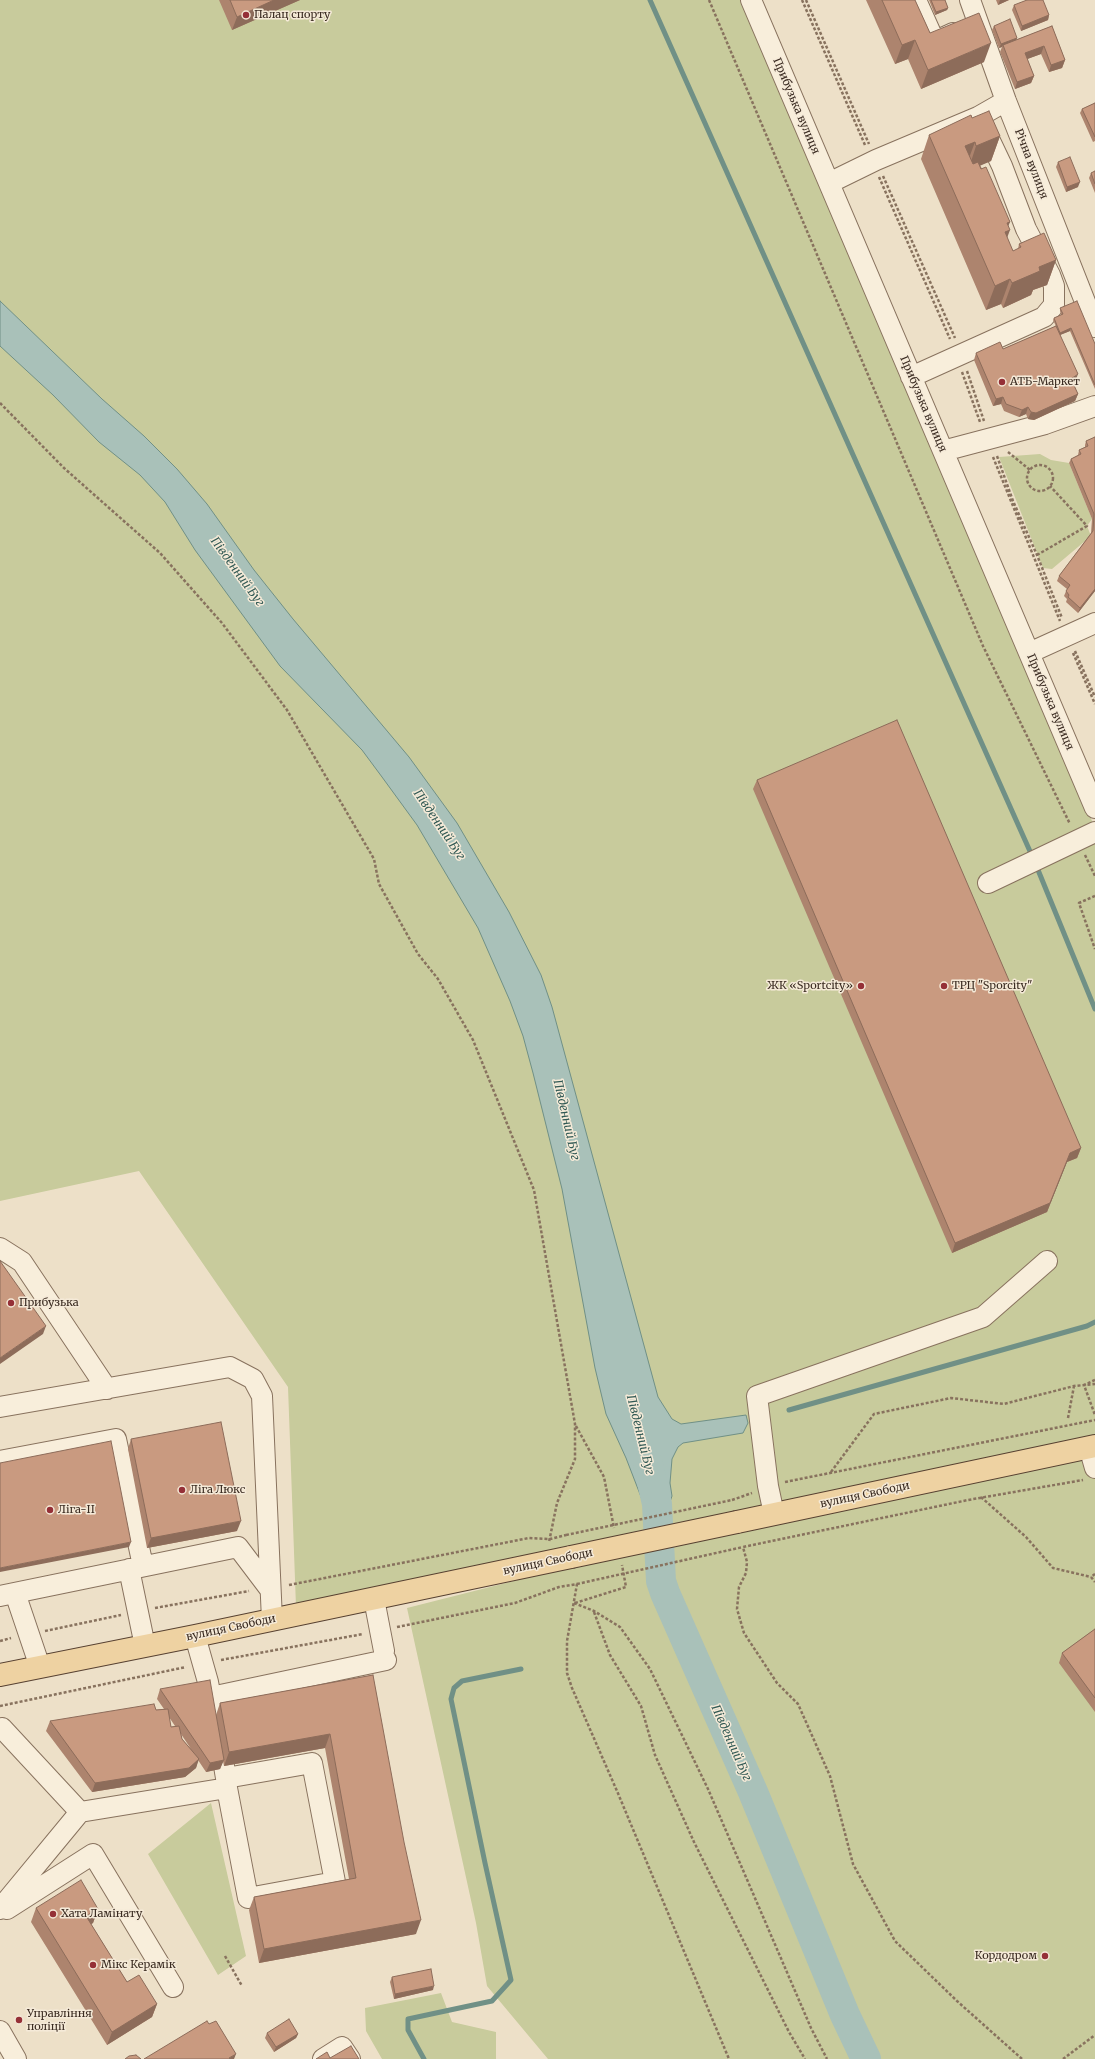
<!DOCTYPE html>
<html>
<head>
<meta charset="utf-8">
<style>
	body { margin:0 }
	canvas { display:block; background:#ede0c8 }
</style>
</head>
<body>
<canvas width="1095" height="2059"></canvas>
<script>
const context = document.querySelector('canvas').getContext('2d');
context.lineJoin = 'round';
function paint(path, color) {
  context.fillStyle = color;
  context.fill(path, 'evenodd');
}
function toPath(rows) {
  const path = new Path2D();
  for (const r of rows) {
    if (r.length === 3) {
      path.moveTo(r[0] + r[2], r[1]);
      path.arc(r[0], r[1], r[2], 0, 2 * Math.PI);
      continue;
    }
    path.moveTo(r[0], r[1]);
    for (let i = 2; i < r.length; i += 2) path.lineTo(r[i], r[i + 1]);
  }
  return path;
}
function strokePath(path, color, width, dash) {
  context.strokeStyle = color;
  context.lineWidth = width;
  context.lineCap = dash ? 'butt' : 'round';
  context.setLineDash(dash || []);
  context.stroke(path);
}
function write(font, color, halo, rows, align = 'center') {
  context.font = font + ' Merriweather,serif';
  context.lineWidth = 3;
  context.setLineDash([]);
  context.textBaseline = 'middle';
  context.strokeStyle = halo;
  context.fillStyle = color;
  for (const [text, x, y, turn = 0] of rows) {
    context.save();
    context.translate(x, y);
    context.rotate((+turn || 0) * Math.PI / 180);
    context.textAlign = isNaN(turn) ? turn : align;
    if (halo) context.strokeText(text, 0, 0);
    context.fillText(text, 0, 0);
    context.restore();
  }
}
paint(toPath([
	[0,0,742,0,1095,828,1095,1438,296,1607,288,1387,139,1171,0,1201],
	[1040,454,1051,460,1069,463,1092,519,1087,526,1091,536,1052,569,1043,568,999,457],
	[1095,1454,1095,2059,548,2059,487,1986,476,1923,407,1608,573,1566],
	[211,1803,246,1956,218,1975,148,1854],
	[441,1993,452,2022,496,2032,496,2059,382,2059,366,2031,365,2008]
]), '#c8cb9c');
const water = toPath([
	[0,301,102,399,144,436,177,469,207,504,254,570,293,619,409,757,457,823,509,912,541,975,552,1007,658,1397,672,1419,681,1424,746,1415,748,1423,743,1433,683,1443,678,1447,672,1459,670,1483,672,1496,670,1502,648,1506,643,1502,626,1458,606,1414,595,1368,562,1189,533,1073,523,1036,510,1001,478,928,417,825,382,777,362,750,280,666,195,550,165,502,140,475,99,442,53,395,0,346,0,301]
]);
paint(water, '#a9c1b9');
strokePath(water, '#709086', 1);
strokePath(toPath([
	[650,0,1033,858],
	[1036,865,1095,1009],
	[789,1410,1087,1326,1095,1322],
	[424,2059,408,2030,408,2019,492,2001,511,1980,485,1863,451,1699,454,1688,462,1681,521,1669]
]), '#709086', 5);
strokePath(toPath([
	[648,1464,657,1504,661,1581,665,1593,753,1792,845,2015,866,2059]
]), '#a9c1b9', 30);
const minor = toPath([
	[751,0,1095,808],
	[916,0,933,38,940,39,953,33],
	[970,0,1006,101,1095,327],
	[829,183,876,160,978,117,1006,101],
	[911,377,1044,317,1054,305,1054,286,1050,275,1026,229,1002,166,983,126],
	[943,451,1045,424,1095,406],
	[1029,653,1095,623],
	[988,883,1095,832],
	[0,1248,22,1262,107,1389],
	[0,1407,230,1367,253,1379,262,1396,272,1620],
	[1089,1447,1095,1468],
	[0,1461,116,1439,143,1566],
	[774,1514,768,1486,757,1396,983,1317,1047,1261],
	[129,1569,145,1646],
	[15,1593,40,1667],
	[0,1596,238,1547,269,1588],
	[374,1599,384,1651],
	[195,1636,208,1682,224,1766,226,1778,227,1788,248,1898,335,1882,312,1763,226,1778],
	[211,1697,386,1660],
	[2,1728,80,1812],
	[0,1909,80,1812,227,1788],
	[7,1909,93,1854,173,1987],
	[0,2031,16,2059],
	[323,2059,342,2047,350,2059]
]);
const major = toPath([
	[737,1522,1095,1446],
	[0,1675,195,1636,571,1557]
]);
strokePath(minor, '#88725e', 22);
strokePath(major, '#574131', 24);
strokePath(toPath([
	[709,0,983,646,1070,824],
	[802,0,865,145],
	[806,0,869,144],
	[883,176,955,338],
	[879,177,950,339],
	[967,371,984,421],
	[962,372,980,422],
	[0,403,64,468,160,553,222,623,287,710,374,859,379,884,418,954,438,979,473,1040,534,1190,575,1424,575,1459,557,1503,549,1542],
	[1008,452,1030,470],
	[997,456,1013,501,1037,555,1062,618],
	[993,457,1060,621],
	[1040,478,13],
	[1037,555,1087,526,1050,486],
	[1075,651,1095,697],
	[1073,653,1095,704],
	[1085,855,1095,876],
	[1095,896,1079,903,1095,949],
	[1095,1380,1084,1385,1095,1415],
	[1068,1418,1074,1386],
	[576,1426,604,1477,614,1528],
	[831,1472,874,1414,951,1398,1004,1404,1074,1386,1095,1384],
	[785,1482,1095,1420],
	[981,1497,1026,1537,1053,1568,1091,1577],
	[732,1500,752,1493],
	[1095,1574,1091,1577,1095,1582],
	[289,1585,529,1538,550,1539,566,1535],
	[574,1603,594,1611,620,1627,650,1669,708,1789,811,2028,827,2059],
	[575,1603,626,1587,622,1565],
	[155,1608,249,1591],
	[594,1612,610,1655,641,1706,655,1755,694,1842,789,2032,805,2059],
	[397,1627,515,1603,559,1587,577,1584,567,1641,567,1673,572,1688,617,1791,729,2059],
	[45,1631,121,1615],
	[0,1641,11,1638],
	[221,1660,363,1634],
	[0,1706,186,1667],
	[225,1956,242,1986],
	[1022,2059,957,2001,895,1941,853,1864,830,1776,798,1704,777,1683,744,1633,737,1609,739,1587,746,1573,747,1562,743,1547,968,1500,1083,1480],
	[1063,2059,1095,2035]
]), '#88725e', 2.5, [3, 2]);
strokePath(minor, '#f8eedb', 20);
strokePath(major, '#eed2a2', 22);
const majorBridge = toPath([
	[571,1557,737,1522]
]);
strokePath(majorBridge, '#574131', 24, []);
strokePath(toPath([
	[566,1535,732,1500],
	[577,1584,743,1547]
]), '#88725e', 2.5, [3, 2]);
strokePath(majorBridge, '#eed2a2', 22);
paint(toPath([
	[219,0,300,0,232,30],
	[866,0,915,0,930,33,984,62,921,89,908,59,895,64],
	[929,0,945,0,948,8,947,10,935,15],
	[996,0,1009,0,998,5],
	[1014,5,1049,15,1048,20,1021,31,1012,10],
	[994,26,1017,38,1016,40,1052,26,1065,60,1062,68,1049,72,1041,54,1027,59,1034,76,1031,83,1015,89,1000,52,1002,47,999,48,992,30],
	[1095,103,1095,141,1093,142,1080,113,1082,109],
	[972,118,1000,136,991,161,980,165,1010,222,1008,225,1007,238,1013,251,1018,249,1019,244,1056,260,1047,285,1033,290,1031,295,1003,308,1001,304,986,310,921,159,929,135],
	[1058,162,1078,187,1066,192,1056,167],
	[1095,171,1095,193,1089,178,1091,173],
	[1060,308,1095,344,1095,389,1070,331,1060,335,1075,382,1073,383,1078,394,1075,401,1034,420,1028,419,1026,414,1019,417,1004,411,1001,404,993,406,974,360,976,353,1003,349,1056,326,1053,320,1054,318,1061,315,1060,311],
	[1095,437,1095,591,1078,613,1066,602,1067,599,1064,596,1067,589,1057,581,1059,576,1091,533,1092,519,1069,463,1071,459,1078,455,1079,450,1085,447,1085,445,1086,441],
	[757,780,1081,1148,1077,1158,1067,1162,1047,1212,952,1253,753,789],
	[131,1439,237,1531,147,1548,128,1449],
	[1095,1629,1095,1712,1059,1663,1062,1653],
	[373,1675,416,1934,259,1963,249,1910,254,1897,349,1879,325,1748,224,1766,223,1761,220,1769,206,1772,198,1760,196,1768,185,1777,92,1792,46,1731,50,1721,164,1709,157,1699,160,1689,216,1715,220,1703],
	[169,1717,175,1726,171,1727],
	[181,1734,191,1749,182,1739],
	[36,1908,98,1909,93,1923,91,1924,127,1982,157,2004,152,2017,107,2045,31,1922],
	[392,1977,433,1990,394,1999,390,1982],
	[267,2033,298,2034,296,2038,274,2052,265,2038]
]), '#ad846e');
paint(toPath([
	[274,0,300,0,232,30,237,17],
	[1000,0,1009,0,998,5],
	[948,8,947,10,935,15,936,12],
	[1049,15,1048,20,1021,31,1022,26],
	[1017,38,1015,43,1003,45,1002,47,999,48,1001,44],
	[915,40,908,59,895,64,902,45],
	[991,43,984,62,921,89,928,70],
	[1044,46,1041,54,1022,61,1025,53],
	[1065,60,1062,68,1049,72,1051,65],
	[1034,76,1031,83,1015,89,1017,82],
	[1000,136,991,161,968,171,976,146],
	[975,142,966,166,965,146],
	[1080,182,1078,187,1066,192,1067,187],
	[1010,222,1006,231,1010,230,1001,254,996,256,1007,223],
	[1056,260,1047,285,1033,290,1031,295,1003,308,1012,283,1039,267],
	[1010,279,1001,304,986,310,995,286],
	[1071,328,1070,331,1060,335,1060,333],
	[1078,374,1075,382,1068,386,1071,379],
	[1078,394,1075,401,1034,420,1028,419,1031,412],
	[1003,397,1001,404,993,406,996,399],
	[1028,407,1026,414,1019,417,1022,410],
	[1095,589,1095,591,1078,613,1080,608],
	[1081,1148,1077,1158,1067,1162,1047,1212,952,1253,955,1243,1070,1153],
	[46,1326,43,1334,0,1364,0,1358],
	[241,1521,237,1531,147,1548,151,1538],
	[131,1542,129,1547,0,1572,0,1568],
	[330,1734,325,1748,224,1766,229,1752],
	[199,1759,196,1768,185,1777,92,1792,95,1783],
	[224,1760,220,1769,206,1772,210,1763],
	[98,1909,93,1923,81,1930,86,1916],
	[421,1920,416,1934,259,1963,264,1949],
	[434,1986,433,1990,394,1999,395,1994],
	[157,2004,152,2017,107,2045,112,2032],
	[298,2034,296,2038,274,2052,276,2047],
	[236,2054,234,2059,229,2059,229,2058]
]), '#8d6c5a');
const building = toPath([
	[230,0,274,0,237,17,230,0],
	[882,0,915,0,930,33,979,13,991,43,928,70,915,40,902,45,882,0],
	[931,0,945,0,948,8,936,12,931,0],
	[1027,0,1043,0,1049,15,1022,26,1014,5,1027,0],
	[1010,19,1017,38,1001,44,994,26,1010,19],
	[1052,26,1065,60,1051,65,1044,46,1025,53,1034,76,1017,82,1003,45,1052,26],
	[1095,103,1095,137,1082,109,1095,103],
	[989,111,1000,136,976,146,975,142,965,146,973,164,978,162,981,169,986,167,1010,222,1007,223,1010,230,1005,232,1013,251,1021,247,1019,244,1044,233,1056,260,1039,267,1040,271,1012,283,1010,279,995,286,929,135,971,115,972,118,989,111],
	[1070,157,1080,182,1067,187,1058,162,1070,157],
	[1095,171,1095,184,1091,173,1095,171],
	[1077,301,1095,344,1095,385,1071,328,1060,333,1054,318,1063,314,1060,308,1077,301],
	[1056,326,1078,374,1071,379,1078,394,1036,413,1031,412,1028,407,1022,410,1006,404,1003,397,996,399,976,353,1000,342,1003,349,1056,326],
	[1095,437,1095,589,1080,608,1068,597,1069,595,1066,591,1070,585,1059,576,1093,531,1094,514,1071,459,1081,454,1079,450,1088,446,1086,441,1095,437],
	[897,720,1081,1148,1070,1153,1050,1203,955,1243,757,780,897,720],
	[0,1261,46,1326,0,1358,0,1261],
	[221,1422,241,1521,151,1538,131,1439,221,1422],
	[111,1441,131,1542,0,1568,0,1463,111,1441],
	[1095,1629,1095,1698,1062,1653,1095,1629],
	[373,1675,404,1842,421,1920,264,1949,254,1897,356,1878,330,1734,229,1752,220,1703,373,1675],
	[210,1680,224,1760,210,1763,160,1689,210,1680],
	[154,1704,156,1710,168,1709,171,1727,179,1726,182,1739,199,1759,189,1768,95,1783,50,1721,154,1704],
	[81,1880,98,1909,86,1916,127,1982,139,1975,157,2004,112,2032,36,1908,81,1880],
	[431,1969,434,1986,395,1994,392,1977,431,1969],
	[289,2019,298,2034,276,2047,267,2033,289,2019],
	[207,2021,209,2024,216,2021,236,2054,229,2058,230,2059,144,2059,207,2021],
	[351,2046,359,2059,316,2059,327,2052,330,2058,351,2046],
	[136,2055,141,2059,125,2059,129,2056,136,2055]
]);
paint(building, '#c99a80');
strokePath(building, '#8d6c5a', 1);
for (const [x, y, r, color] of [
	[246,15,4,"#953037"],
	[1002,382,4,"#953037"],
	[861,986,4,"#953037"],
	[944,986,4,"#953037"],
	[11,1303,4,"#953037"],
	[182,1490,4,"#953037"],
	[50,1510,4,"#953037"],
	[53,1914,4,"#953037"],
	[1045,1956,4,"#953037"],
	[93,1965,4,"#953037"],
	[19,2020,4,"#953037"]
]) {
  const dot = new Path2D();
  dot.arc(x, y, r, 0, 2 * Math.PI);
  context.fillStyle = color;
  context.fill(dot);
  strokePath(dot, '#f5ead8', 1.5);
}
write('11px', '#3a2b21', '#f5ead8', [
	["Палац спорту",254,15],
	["АТБ-Маркет",1010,382],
	["ЖК «Sportcity»",853,986,"right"],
	["ТРЦ \"Sporcity\"",952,986],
	["Прибузька",19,1303],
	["Ліга Люкс",190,1490],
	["Ліга-II",58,1510],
	["Хата Ламінату",61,1914],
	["Кордодром",1037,1956,"right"],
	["Мікс Керамік",101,1965],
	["Управління",27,2014],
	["поліції",27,2027]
], 'left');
write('11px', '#3a2b21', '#f5ead8', [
	["Прибузька вулиця",796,106,67],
	["Річна вулиця",1031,164,69],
	["Прибузька вулиця",923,404,67],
	["Прибузька вулиця",1050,702,67],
	["вулиця Свободи",865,1495,-12],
	["вулиця Свободи",548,1562,-12],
	["вулиця Свободи",231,1628,-12]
]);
write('italic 12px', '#315954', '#f5ead8', [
	["Південний Буг",237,572,54],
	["Південний Буг",439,825,56],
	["Південний Буг",566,1120,77],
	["Південний Буг",640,1435,76],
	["Південний Буг",731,1743,66]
]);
</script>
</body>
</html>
